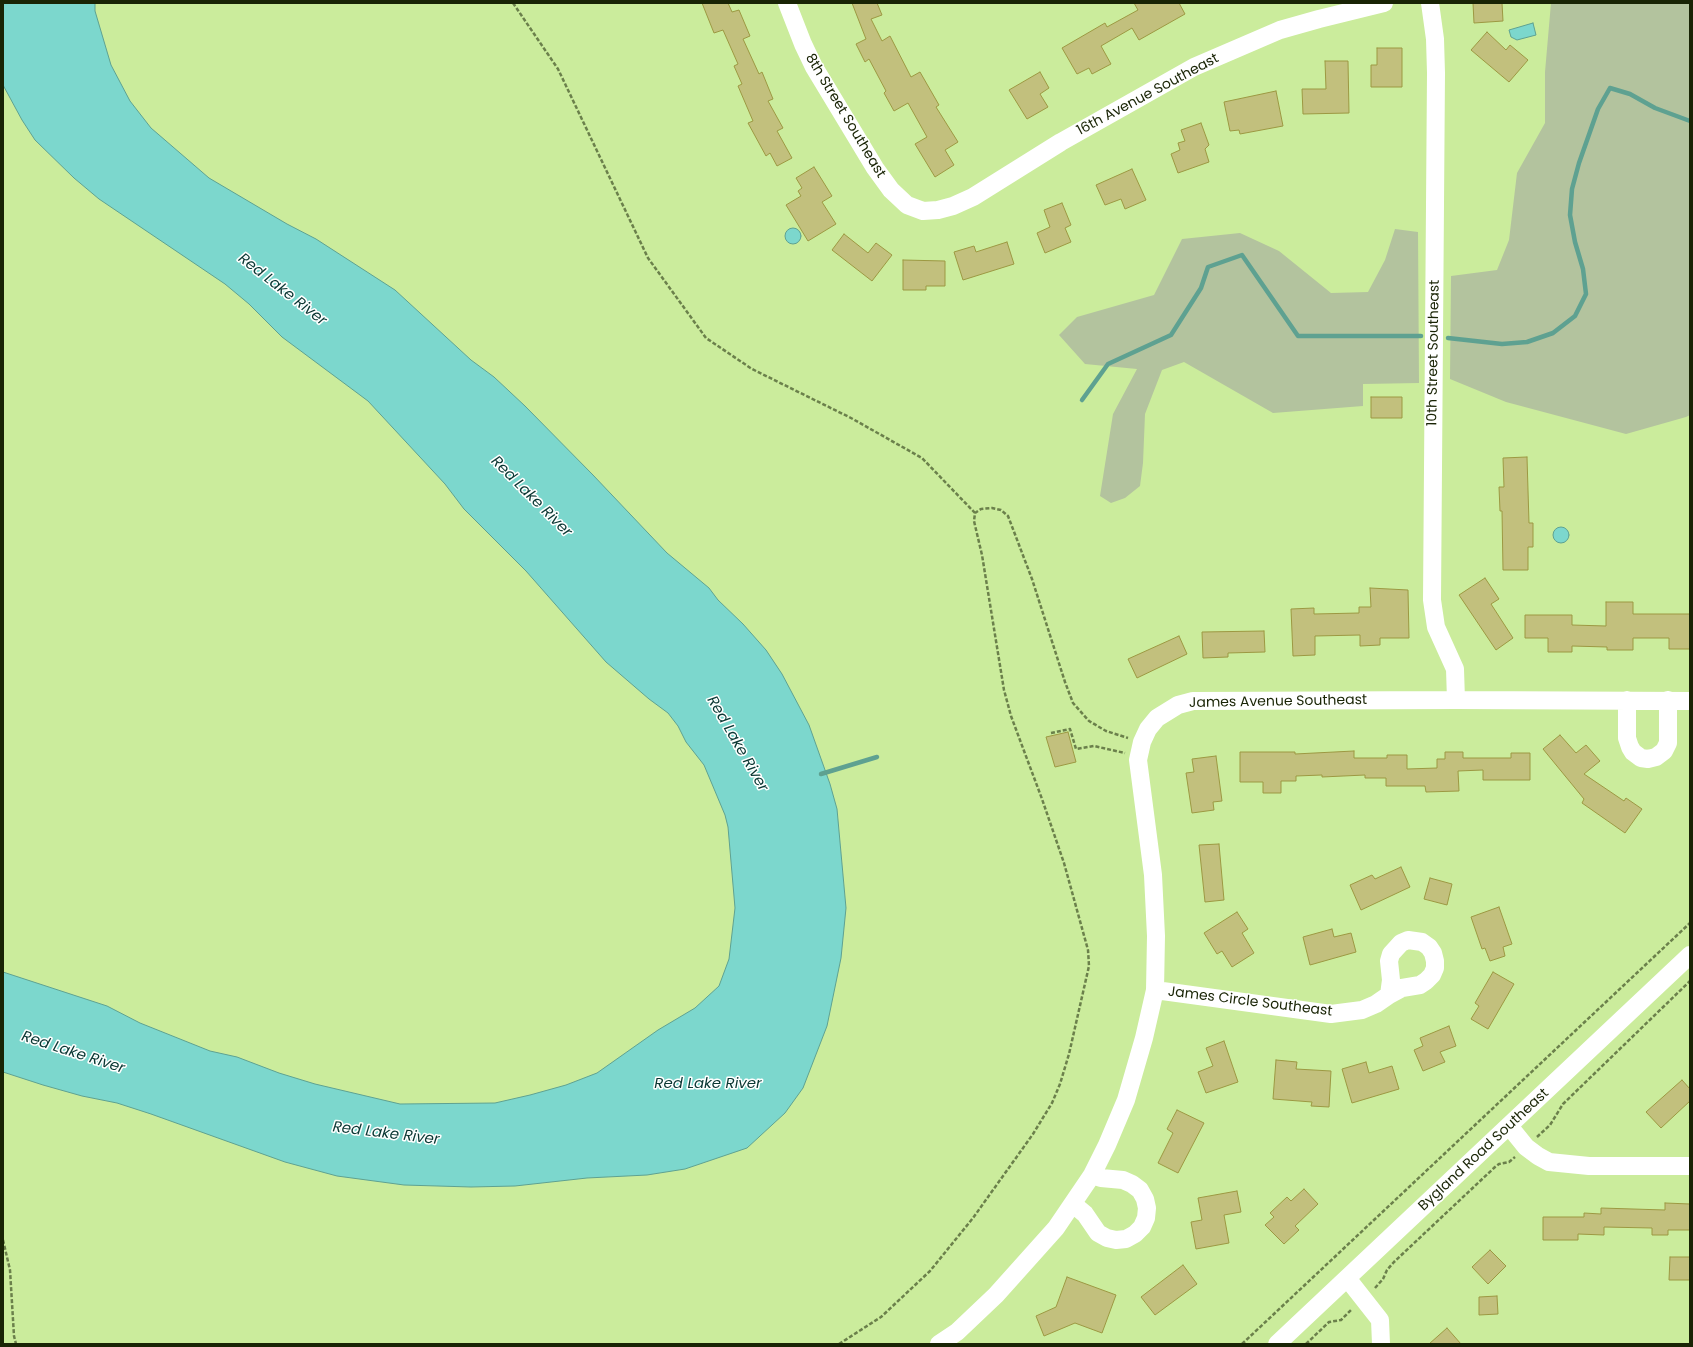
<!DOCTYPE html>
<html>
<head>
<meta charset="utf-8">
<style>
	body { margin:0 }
	#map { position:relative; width:1693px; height:1347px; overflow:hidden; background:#cbec9c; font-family:Poppins,sans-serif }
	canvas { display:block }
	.frame { position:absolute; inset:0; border:4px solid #192405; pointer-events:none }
</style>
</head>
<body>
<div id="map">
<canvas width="1693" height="1347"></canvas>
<div class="frame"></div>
</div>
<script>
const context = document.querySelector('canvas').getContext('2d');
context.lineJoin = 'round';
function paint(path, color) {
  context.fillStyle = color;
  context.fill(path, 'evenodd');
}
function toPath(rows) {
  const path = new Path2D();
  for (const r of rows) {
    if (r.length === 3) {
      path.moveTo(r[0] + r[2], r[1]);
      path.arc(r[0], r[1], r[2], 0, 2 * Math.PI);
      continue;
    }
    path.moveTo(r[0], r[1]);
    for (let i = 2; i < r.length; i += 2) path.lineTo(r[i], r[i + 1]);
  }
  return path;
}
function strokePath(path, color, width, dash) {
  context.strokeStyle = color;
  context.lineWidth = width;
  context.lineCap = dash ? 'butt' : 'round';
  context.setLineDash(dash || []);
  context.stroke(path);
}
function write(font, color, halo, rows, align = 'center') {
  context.font = font + ' Poppins,sans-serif';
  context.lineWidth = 3;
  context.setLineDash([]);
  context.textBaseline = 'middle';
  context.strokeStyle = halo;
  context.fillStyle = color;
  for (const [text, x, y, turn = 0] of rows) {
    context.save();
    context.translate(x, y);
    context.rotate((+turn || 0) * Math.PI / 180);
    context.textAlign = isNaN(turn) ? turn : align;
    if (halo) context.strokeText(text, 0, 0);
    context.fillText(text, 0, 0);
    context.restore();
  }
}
paint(toPath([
	[1551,3,1690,3,1690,415,1686,417,1626,434,1506,402,1450,379,1451,276,1497,270,1509,240,1517,173,1545,123,1545,72],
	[1395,229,1418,232,1419,383,1363,384,1363,406,1273,413,1184,362,1162,370,1145,414,1143,463,1140,486,1125,498,1111,503,1100,496,1113,414,1137,369,1085,364,1059,335,1077,317,1154,295,1182,239,1240,233,1279,251,1331,293,1368,292,1385,260]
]), '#b3c39e');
const water = toPath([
	[3,3,95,3,95,11,111,65,130,101,151,128,209,178,287,224,316,239,395,290,471,360,494,377,525,406,593,475,667,553,709,588,718,600,743,624,766,650,782,674,809,725,830,784,837,809,846,908,841,958,827,1026,803,1088,785,1113,747,1148,685,1169,647,1175,587,1178,515,1186,471,1187,404,1185,337,1176,285,1162,151,1114,117,1103,82,1096,43,1085,3,1072,3,972,107,1006,140,1023,210,1051,237,1057,279,1073,315,1084,400,1104,495,1103,530,1095,566,1085,597,1073,658,1030,695,1008,719,986,729,959,735,908,728,827,725,815,704,765,686,742,678,726,668,713,649,699,606,662,526,571,464,509,445,484,368,401,282,337,249,304,225,284,99,199,74,178,35,140,22,120,3,85,3,3],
	[1533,23,1536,35,1517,40,1511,37,1509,30,1533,23],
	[793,236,8],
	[1561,535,8]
]);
paint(water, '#7cd7cd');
strokePath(water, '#5ea191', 1);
strokePath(toPath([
	[1448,338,1502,344,1527,342,1553,333,1575,316,1586,294,1583,269,1575,242,1570,215,1572,189,1579,163,1598,109,1610,88,1630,94,1655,108,1690,121],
	[1082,400,1108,364,1171,335,1201,288,1208,267,1242,255,1298,336,1421,336],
	[821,774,877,757]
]), '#5ea191', 4.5);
const building = toPath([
	[702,3,728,3,732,12,739,10,750,36,743,39,759,74,762,72,773,99,768,101,783,128,777,131,792,158,777,166,770,153,766,156,748,123,753,121,738,86,742,84,734,66,738,64,723,30,714,33,702,3],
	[852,3,877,3,882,15,871,19,882,41,890,36,911,77,920,72,939,105,936,107,958,142,945,150,954,165,935,177,915,144,927,137,908,103,894,111,884,93,886,91,869,59,865,62,856,44,866,39,852,3],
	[1134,3,1179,3,1185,14,1139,40,1132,28,1101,46,1111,64,1092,74,1089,68,1077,74,1062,48,1105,23,1107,27,1138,10,1134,3],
	[1473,3,1502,3,1503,21,1474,23,1473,3],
	[1487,32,1506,50,1510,45,1528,60,1509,82,1471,50,1487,32],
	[1377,48,1402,48,1402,87,1371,87,1371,65,1377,65,1377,48],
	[1325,61,1348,61,1349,113,1303,114,1302,89,1326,89,1325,61],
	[1040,72,1049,88,1040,94,1048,107,1027,119,1009,90,1040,72],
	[1276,91,1283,126,1240,134,1239,130,1230,131,1224,102,1276,91],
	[1201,123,1209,145,1205,149,1209,162,1178,173,1171,154,1180,150,1178,143,1185,141,1181,130,1201,123],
	[814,167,832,196,822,202,836,224,808,241,786,205,801,196,798,191,802,188,796,178,814,167],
	[1132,169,1146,200,1125,209,1121,199,1105,205,1096,185,1132,169],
	[1062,203,1071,225,1065,228,1071,242,1045,253,1037,233,1050,227,1044,210,1062,203],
	[844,234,868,253,876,243,892,255,872,281,832,250,844,234],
	[1007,242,1014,264,963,280,954,252,974,246,976,252,1007,242],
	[903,260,945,261,945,286,926,286,926,290,903,290,903,260],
	[1371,397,1402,397,1402,418,1371,418,1371,397],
	[1527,457,1529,523,1533,523,1533,547,1528,547,1528,570,1503,570,1502,511,1500,511,1499,487,1504,487,1503,458,1527,457],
	[1485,578,1499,599,1491,604,1513,638,1496,650,1459,595,1485,578],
	[1370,588,1408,590,1409,638,1380,638,1380,645,1360,646,1360,635,1315,636,1315,655,1293,656,1291,609,1314,608,1314,614,1359,613,1359,607,1371,607,1370,588],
	[1606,602,1633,602,1633,614,1690,614,1690,649,1669,649,1669,638,1633,638,1633,650,1607,650,1607,647,1572,646,1572,652,1548,652,1548,638,1525,638,1525,615,1572,615,1572,625,1606,626,1606,602],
	[1264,631,1265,652,1228,653,1228,657,1203,658,1202,632,1264,631],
	[1179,636,1187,654,1137,678,1128,659,1179,636],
	[1068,732,1076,762,1055,767,1046,737,1068,732],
	[1560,735,1576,753,1586,745,1600,761,1584,774,1624,801,1626,798,1642,809,1625,833,1582,803,1584,799,1543,749,1560,735],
	[1354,751,1354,758,1387,758,1387,755,1407,755,1407,769,1437,768,1437,759,1445,759,1445,752,1463,752,1463,758,1511,758,1511,753,1530,753,1530,780,1483,780,1483,770,1458,771,1459,791,1426,792,1425,786,1386,786,1386,778,1365,778,1365,775,1322,777,1322,775,1296,776,1296,781,1281,781,1281,793,1263,793,1263,782,1240,782,1240,752,1295,752,1295,754,1354,751],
	[1216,756,1222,801,1213,802,1214,810,1192,813,1186,773,1194,772,1192,759,1216,756],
	[1219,844,1224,900,1205,902,1199,845,1219,844],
	[1401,867,1410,887,1361,910,1350,885,1372,875,1375,879,1401,867],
	[1430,878,1452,884,1447,905,1424,899,1430,878],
	[1499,907,1512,944,1503,947,1505,956,1490,961,1485,948,1482,949,1471,917,1499,907],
	[1237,912,1248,929,1242,933,1254,953,1232,967,1222,951,1217,954,1204,933,1237,912],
	[1332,929,1334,937,1351,933,1356,952,1310,965,1303,937,1332,929],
	[1493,972,1514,984,1488,1029,1471,1019,1479,1006,1475,1003,1493,972],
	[1449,1026,1456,1046,1440,1052,1445,1062,1423,1071,1414,1050,1423,1046,1420,1038,1449,1026],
	[1224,1041,1238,1082,1206,1093,1198,1072,1213,1066,1206,1048,1224,1041],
	[1276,1060,1297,1062,1296,1069,1331,1071,1329,1107,1311,1106,1312,1102,1273,1099,1276,1060],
	[1366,1062,1369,1073,1392,1066,1399,1089,1352,1103,1342,1069,1366,1062],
	[1682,1080,1690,1089,1690,1101,1661,1128,1646,1112,1682,1080],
	[1177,1110,1204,1123,1178,1173,1158,1163,1173,1133,1167,1129,1177,1110],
	[1304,1189,1318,1204,1295,1226,1299,1230,1284,1244,1265,1225,1274,1217,1270,1213,1287,1197,1291,1201,1304,1189],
	[1237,1191,1241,1212,1224,1215,1229,1243,1196,1249,1191,1222,1202,1220,1198,1198,1237,1191],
	[1665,1203,1690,1204,1690,1230,1668,1230,1668,1235,1652,1235,1652,1228,1604,1227,1604,1235,1578,1234,1578,1240,1543,1240,1543,1217,1584,1217,1584,1213,1601,1214,1601,1208,1665,1210,1665,1203],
	[1490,1250,1506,1266,1488,1284,1472,1267,1490,1250],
	[1670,1257,1690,1257,1690,1280,1669,1280,1670,1257],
	[1183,1265,1197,1284,1155,1315,1141,1297,1183,1265],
	[1067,1277,1116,1295,1102,1333,1075,1323,1044,1336,1036,1316,1056,1307,1067,1277],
	[1497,1296,1498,1314,1479,1315,1479,1297,1497,1296],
	[1447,1328,1461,1344,1429,1344,1447,1328]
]);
paint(building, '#c2c07d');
strokePath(building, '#9c9842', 1);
strokePath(toPath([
	[513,3,558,69,648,258,706,338,752,369,851,418,922,458,975,513],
	[1051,733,1070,729,1076,749,1094,746,1125,753],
	[1537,1137,1550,1125,1563,1104,1690,981],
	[3,1240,10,1270,14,1336,16,1344],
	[1375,1288,1383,1279,1387,1270,1394,1262,1495,1167,1499,1164,1509,1162,1515,1157],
	[839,1344,881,1317,930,1271,973,1218,1033,1134,1052,1103,1060,1084,1069,1054,1089,966,1088,950,1064,863,1042,799,1011,716,1004,690,982,555,974,521,975,513,981,509,992,508,1001,510,1008,516,1032,579,1065,682,1073,703,1089,721,1106,731,1128,738],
	[1242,1344,1690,923],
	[1306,1344,1329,1322,1341,1320,1352,1309]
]), '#6b804b', 2.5, [4, 2]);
strokePath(toPath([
	[787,3,803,44,814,67,875,168,891,190,907,205,923,211,938,210,953,206,973,197,1061,142,1194,67,1280,30,1319,19,1384,3],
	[1430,3,1435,39,1436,73,1432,600,1436,627,1455,669,1456,700],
	[1627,700,1627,738,1630,747,1633,752,1641,758,1648,759,1656,757,1664,751,1668,743,1668,700],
	[1408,940,1422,942,1429,947,1433,953,1435,961,1435,968,1432,975,1426,981,1420,985,1402,988,1389,995,1391,980,1389,961,1391,954,1401,943,1408,940],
	[1155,990,1331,1014,1362,1010,1376,1004,1389,995],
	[1509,1126,1526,1147,1538,1156,1549,1162,1589,1166,1690,1166],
	[1073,1204,1085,1214,1098,1233,1107,1238,1116,1240,1126,1239,1135,1234,1142,1227,1146,1218,1147,1208,1145,1199,1140,1190,1132,1184,1123,1180,1101,1178,1092,1175],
	[1347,1278,1380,1320,1381,1344],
	[939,1344,957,1332,996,1295,1056,1228,1092,1175,1107,1145,1126,1100,1144,1038,1155,990,1156,936,1153,875,1138,760,1142,742,1148,729,1157,718,1178,705,1193,701,1456,700,1690,701],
	[1277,1344,1690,955]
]), '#fff', 18);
write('14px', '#192405', '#fff', [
	["16th Avenue Southeast",1148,95,-28],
	["8th Street Southeast",845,116,59],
	["10th Street Southeast",1434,353,-89],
	["James Avenue Southeast",1278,702,-1],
	["James Circle Southeast",1250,1002,7],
	["Bygland Road Southeast",1484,1150,-43]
]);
write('italic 15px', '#0a3733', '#fff', [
	["Red Lake River",282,290,38],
	["Red Lake River",531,497,45],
	["Red Lake River",737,744,60],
	["Red Lake River",73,1053,18],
	["Red Lake River",708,1084],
	["Red Lake River",386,1134,7]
]);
</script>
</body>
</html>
